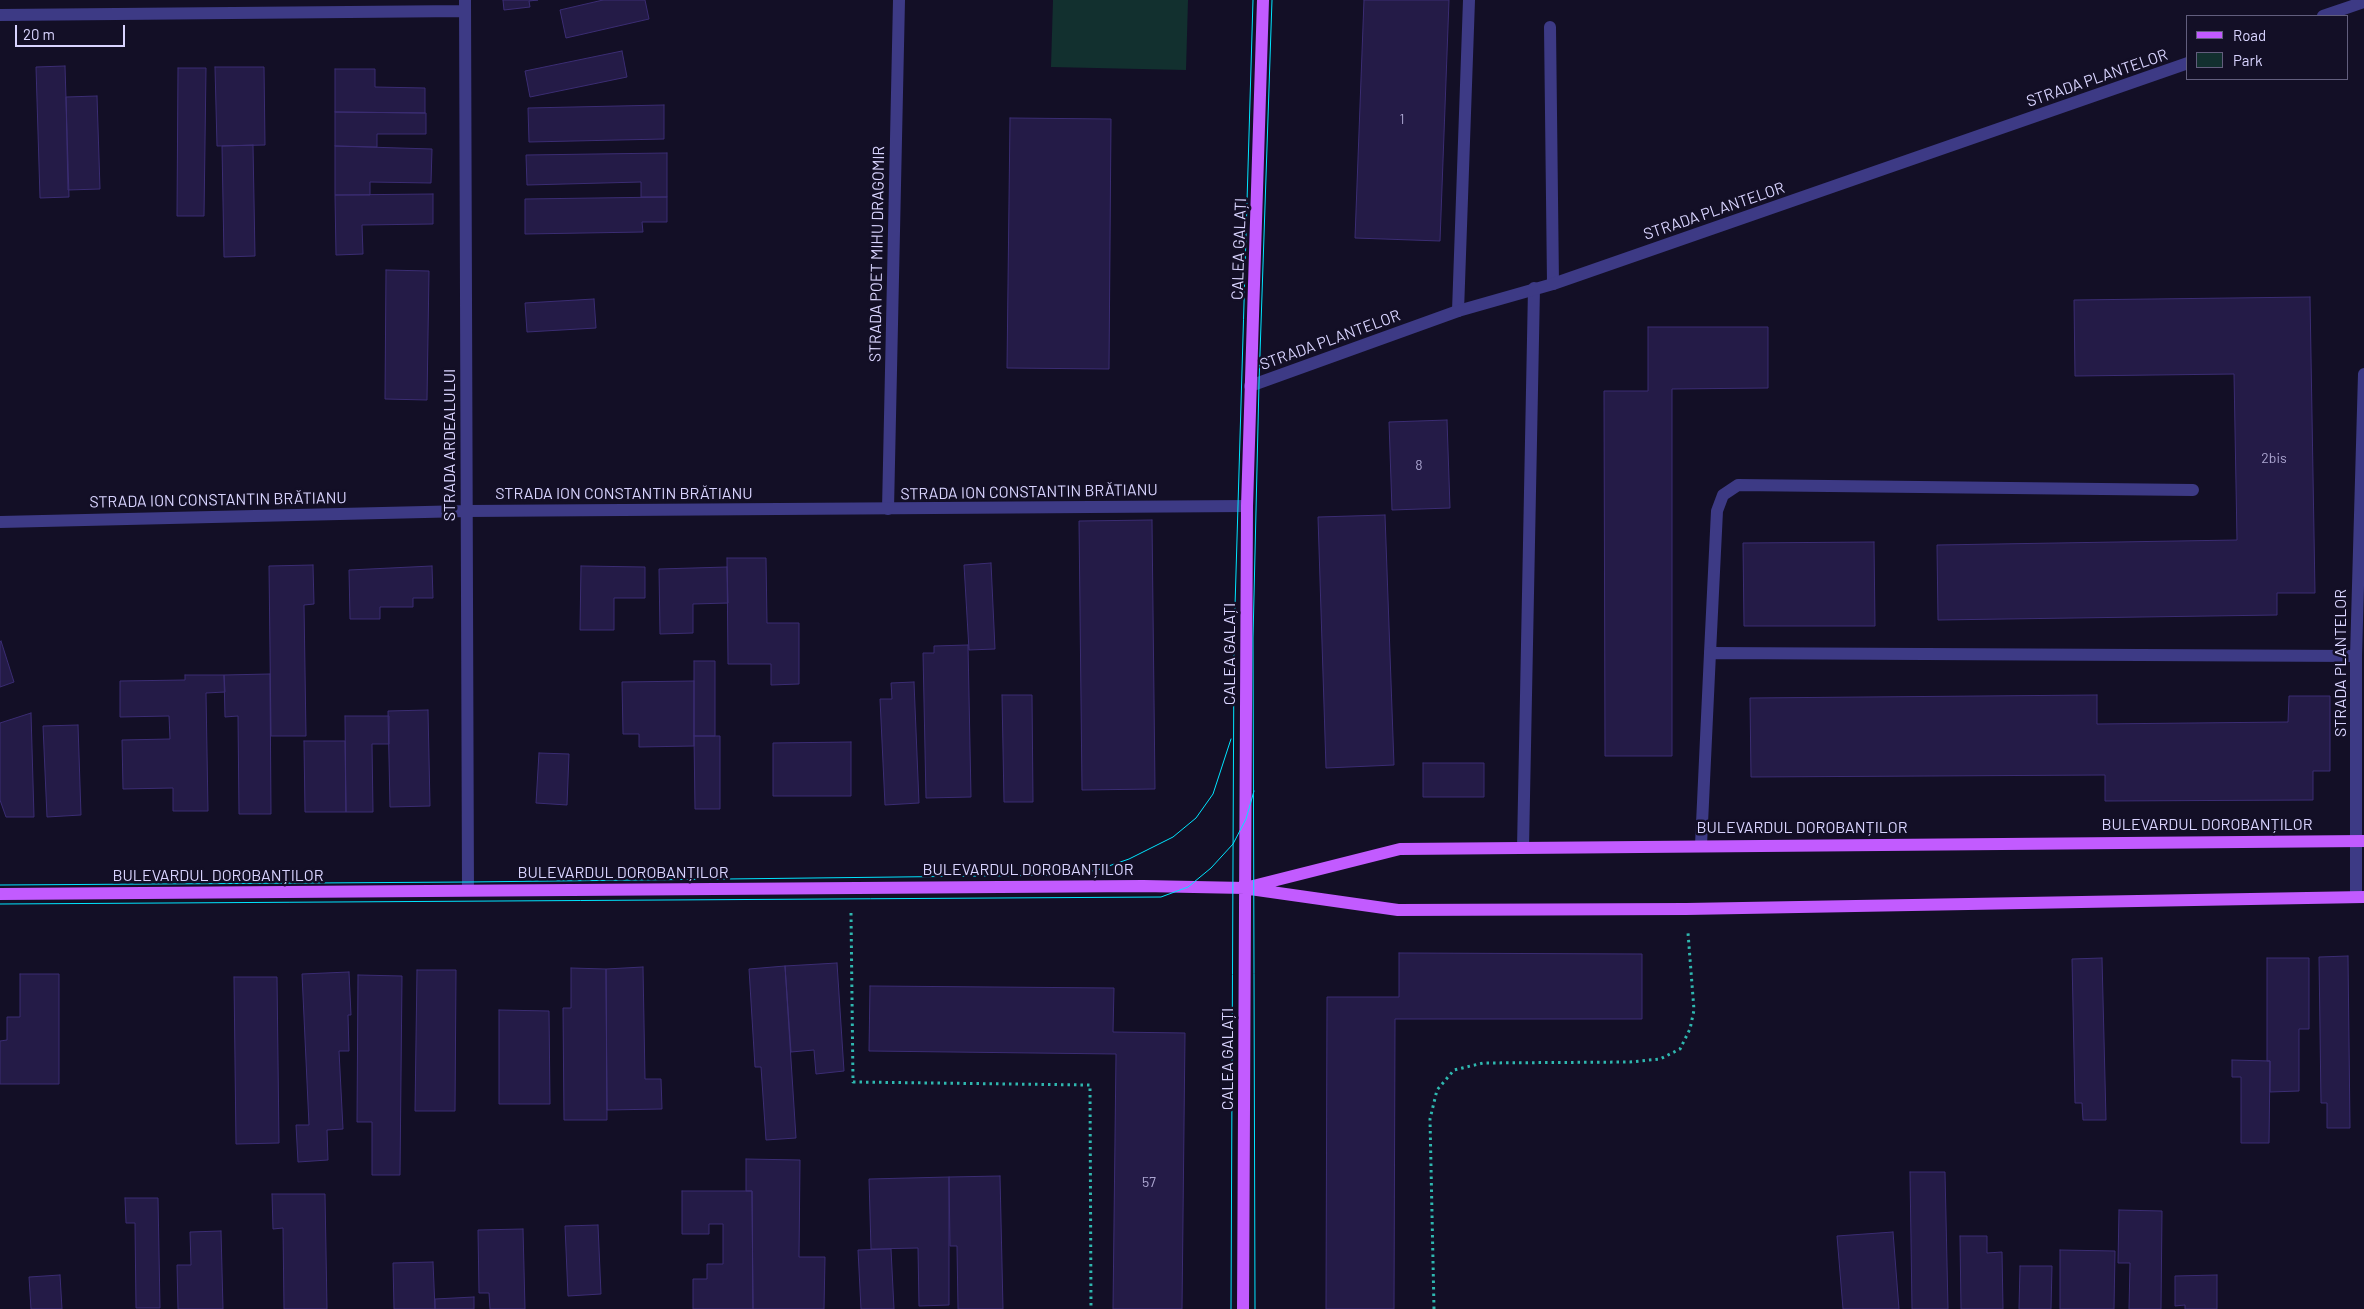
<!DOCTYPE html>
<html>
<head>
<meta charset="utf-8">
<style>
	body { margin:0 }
	#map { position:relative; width:2364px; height:1309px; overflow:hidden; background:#130f26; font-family:Barlow,sans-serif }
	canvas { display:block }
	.legend { position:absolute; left:2186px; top:15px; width:162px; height:65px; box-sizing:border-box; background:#130f26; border:1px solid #625e7d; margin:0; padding:6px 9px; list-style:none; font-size:15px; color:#d9d4ff }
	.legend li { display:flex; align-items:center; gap:10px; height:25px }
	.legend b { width:25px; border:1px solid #625e7d }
	.scale { position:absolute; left:15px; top:25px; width:110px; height:22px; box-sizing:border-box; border:2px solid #d9d4ff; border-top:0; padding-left:6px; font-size:15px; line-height:18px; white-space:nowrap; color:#d9d4ff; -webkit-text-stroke:4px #130f26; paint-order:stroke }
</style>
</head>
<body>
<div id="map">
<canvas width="2364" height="1309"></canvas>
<ul class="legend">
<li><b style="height:6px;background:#c25bff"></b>Road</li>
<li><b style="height:14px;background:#12302f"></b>Park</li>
</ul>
<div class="scale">20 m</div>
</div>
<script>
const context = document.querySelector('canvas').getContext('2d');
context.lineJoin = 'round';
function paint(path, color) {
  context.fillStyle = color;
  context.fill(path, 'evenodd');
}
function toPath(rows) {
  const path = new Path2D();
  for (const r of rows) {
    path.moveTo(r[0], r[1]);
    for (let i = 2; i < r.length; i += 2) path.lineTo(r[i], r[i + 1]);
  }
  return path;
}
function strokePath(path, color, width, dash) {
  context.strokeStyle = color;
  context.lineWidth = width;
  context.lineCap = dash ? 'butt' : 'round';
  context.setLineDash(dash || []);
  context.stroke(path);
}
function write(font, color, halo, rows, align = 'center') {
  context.font = font + ' Barlow,sans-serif';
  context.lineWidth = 5;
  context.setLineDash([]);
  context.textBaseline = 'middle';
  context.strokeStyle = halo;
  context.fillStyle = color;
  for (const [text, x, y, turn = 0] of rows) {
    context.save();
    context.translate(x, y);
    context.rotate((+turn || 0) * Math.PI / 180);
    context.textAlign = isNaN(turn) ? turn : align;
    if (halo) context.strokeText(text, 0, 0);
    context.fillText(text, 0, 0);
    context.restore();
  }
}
paint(toPath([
	[1053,0,1188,0,1186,70,1051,67]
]), '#12302f');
const building = toPath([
	[503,0,538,0,529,1,530,7,504,10,503,0],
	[603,0,645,0,649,19,566,38,560,10,603,0],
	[1364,0,1449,0,1440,241,1355,238,1364,0],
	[622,51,627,77,530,97,525,71,622,51],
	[65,66,69,197,40,198,36,67,65,66],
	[215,67,264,67,265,145,217,146,215,67],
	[178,68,206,68,204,216,177,216,178,68],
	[335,69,375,69,375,87,425,88,425,113,335,112,335,69],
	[97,96,100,189,68,190,66,97,97,96],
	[664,105,664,139,529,142,528,108,664,105],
	[335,112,426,113,426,134,377,134,377,147,335,146,335,112],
	[1010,118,1111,119,1109,369,1007,368,1010,118],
	[253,145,255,256,224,257,222,146,253,145],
	[335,146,432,149,431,183,370,182,370,195,335,195,335,146],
	[667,153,667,197,641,197,641,182,527,185,526,155,667,153],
	[433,194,433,224,362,225,363,254,336,255,335,195,433,194],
	[667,197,667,222,642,222,643,232,525,234,525,199,667,197],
	[386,270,429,271,427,400,385,399,386,270],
	[2310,297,2315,593,2277,593,2277,615,1938,620,1937,545,2237,540,2234,374,2075,376,2074,300,2310,297],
	[594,299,596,328,527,332,525,303,594,299],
	[1648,327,1768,327,1768,388,1672,389,1672,756,1605,756,1604,391,1648,391,1648,327],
	[1447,420,1450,508,1392,510,1389,422,1447,420],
	[1385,515,1394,765,1326,768,1318,517,1385,515],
	[1152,520,1155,789,1082,790,1079,521,1152,520],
	[1874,542,1875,626,1744,626,1743,543,1874,542],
	[727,558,766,558,767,623,799,623,799,684,771,685,771,664,728,664,727,558],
	[991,563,995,649,969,650,964,565,991,563],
	[313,565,314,604,304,605,306,736,271,736,269,566,313,565],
	[432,566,433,598,413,598,413,607,380,607,380,619,350,619,349,570,432,566],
	[581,566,645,567,645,598,614,598,614,630,580,630,581,566],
	[727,567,728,603,693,604,693,633,660,634,659,569,727,567],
	[1,641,14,682,0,687,0,642,1,641],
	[968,645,971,797,926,798,923,653,934,653,934,646,968,645],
	[694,661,715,661,715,736,694,736,694,661],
	[270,674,271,814,239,814,238,716,225,717,224,675,270,674],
	[185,675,224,675,225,692,206,693,208,811,173,811,173,788,123,789,122,740,170,739,169,716,120,717,120,681,185,680,185,675],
	[694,681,694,746,639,747,639,734,623,734,622,682,694,681],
	[914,682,919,803,885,805,880,699,892,699,891,683,914,682],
	[1002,695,1032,695,1033,802,1004,802,1002,695],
	[2097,695,2097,724,2288,722,2289,696,2330,696,2330,771,2313,771,2313,800,2105,801,2105,775,1751,777,1750,698,2097,695],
	[428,710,430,806,390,807,388,711,428,710],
	[31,713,34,817,6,817,0,800,0,723,31,713],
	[345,716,389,716,389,744,372,744,373,812,346,812,345,716],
	[78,725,81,815,47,817,43,726,78,725],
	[694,736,720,736,720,809,695,809,694,736],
	[304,741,345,741,346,812,305,812,304,741],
	[851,742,851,796,773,796,773,743,851,742],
	[539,753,569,754,567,805,536,803,539,753],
	[1423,763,1484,763,1484,797,1423,797,1423,763],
	[1399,953,1642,954,1642,1019,1395,1019,1394,1309,1326,1309,1327,997,1399,997,1399,953],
	[2348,956,2350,1128,2327,1128,2327,1103,2321,1103,2319,957,2348,956],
	[2102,958,2106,1120,2083,1120,2082,1103,2075,1103,2072,959,2102,958],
	[2267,958,2309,958,2309,1029,2299,1029,2299,1091,2270,1092,2270,1061,2267,1061,2267,958],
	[837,963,844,1071,816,1074,814,1050,791,1052,785,966,837,963],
	[785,966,796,1138,766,1140,761,1067,755,1067,749,969,785,966],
	[643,967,645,1079,661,1079,662,1109,607,1110,606,969,643,967],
	[571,968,606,969,607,1120,564,1120,563,1008,571,1008,571,968],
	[417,970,456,970,455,1111,415,1111,417,970],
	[349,972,351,1015,348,1015,349,1051,339,1051,343,1129,327,1130,328,1160,298,1162,296,1125,309,1125,302,974,349,972],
	[20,974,59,974,59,1084,0,1084,0,1041,7,1040,7,1017,20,1017,20,974],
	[358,975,402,976,400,1175,372,1175,372,1122,357,1122,358,975],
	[234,977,277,977,279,1143,236,1144,234,977],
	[870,986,1114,988,1113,1032,1185,1033,1182,1309,1113,1309,1116,1054,869,1051,870,986],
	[499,1010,549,1011,550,1104,499,1104,499,1010],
	[2232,1060,2270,1061,2269,1143,2241,1143,2241,1077,2232,1077,2232,1060],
	[746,1159,800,1160,799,1257,825,1257,824,1309,753,1309,752,1191,746,1191,746,1159],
	[1910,1172,1945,1172,1948,1309,1912,1309,1910,1172],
	[1000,1176,1003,1309,958,1309,957,1246,950,1246,949,1177,1000,1176],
	[949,1177,949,1305,919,1306,918,1248,871,1249,869,1179,949,1177],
	[682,1191,752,1191,753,1309,693,1309,693,1279,707,1279,707,1264,723,1264,723,1224,709,1224,709,1234,682,1234,682,1191],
	[272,1194,325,1194,327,1309,284,1309,283,1228,273,1229,272,1194],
	[125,1198,158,1198,160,1308,136,1308,135,1223,126,1223,125,1198],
	[2119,1210,2162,1211,2161,1309,2129,1309,2130,1263,2118,1263,2119,1210],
	[598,1225,601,1294,568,1296,565,1226,598,1225],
	[523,1229,525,1309,490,1309,489,1293,479,1293,478,1230,523,1229],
	[221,1231,223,1309,178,1309,177,1265,191,1265,190,1232,221,1231],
	[1893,1232,1899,1309,1843,1309,1837,1236,1893,1232],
	[1960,1236,1987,1236,1987,1253,2002,1252,2003,1309,1961,1309,1960,1236],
	[891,1249,894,1309,861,1309,858,1250,891,1249],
	[2060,1250,2115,1251,2114,1309,2060,1309,2060,1250],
	[433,1262,435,1309,394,1309,393,1263,433,1262],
	[2020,1266,2052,1266,2051,1309,2019,1309,2020,1266],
	[60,1275,62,1309,31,1309,29,1277,60,1275],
	[2217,1275,2217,1309,2185,1309,2185,1305,2175,1306,2175,1276,2217,1275],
	[474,1297,474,1309,435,1309,435,1299,474,1297]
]);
paint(building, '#241b47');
strokePath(building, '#3b2d73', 1);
strokePath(toPath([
	[851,913,853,1082,1090,1085,1091,1309],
	[1434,1309,1430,1119,1437,1090,1454,1070,1483,1063,1630,1062,1660,1059,1680,1049,1690,1029,1694,1010,1688,933]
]), '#2fb8b0', 3, [2.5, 4]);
strokePath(toPath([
	[1550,27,1553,284],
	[1458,311,1469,0],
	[888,509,899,0],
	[1710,653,1717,511,1723,495,1738,485,2193,490],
	[1523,848,1534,288]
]), '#3d3a85', 12);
strokePath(toPath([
	[465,0,468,890],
	[0,15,465,11],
	[2323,16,2364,2],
	[1250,386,1458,311,1553,284,2188,63],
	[0,522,467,511,1247,506],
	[1701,845,1710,653,2356,656],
	[2356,897,2356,656,2364,374]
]), '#3d3a85', 12);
strokePath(toPath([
	[1250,889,1398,910,1686,909,2364,897],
	[0,894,1143,886,1245,888,1400,849,2364,841],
	[1243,1309,1247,506,1263,0]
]), '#c25bff', 12);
strokePath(toPath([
	[0,885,468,882,1070,875,1097,870,1129,859,1173,837,1196,818,1213,794,1231,739],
	[0,904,1161,897,1188,887,1211,868,1233,844,1246,819,1254,791],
	[1231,1309,1234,640,1253,0],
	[1255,1309,1253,638,1259,383,1272,0]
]), '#00e5ff', 1);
write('14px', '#aca6d1', null, [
	["1",1402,119],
	["2bis",2274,458],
	["8",1419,465],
	["57",1149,1182]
]);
write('16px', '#d9d4ff', '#130f26', [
	["STRADA PLANTELOR",2097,78,-19],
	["STRADA PLANTELOR",1714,211,-19],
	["CALEA GALAȚI",1239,249,-88],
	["STRADA POET MIHU DRAGOMIR",877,254,-89],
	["STRADA PLANTELOR",1330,340,-20],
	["STRADA ARDEALULUI",450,445,-90],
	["STRADA ION CONSTANTIN BRĂTIANU",1029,492,-1],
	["STRADA ION CONSTANTIN BRĂTIANU",624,494],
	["STRADA ION CONSTANTIN BRĂTIANU",218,500,-1],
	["CALEA GALAȚI",1230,654,-90],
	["STRADA PLANTELOR",2341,663,-90],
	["BULEVARDUL DOROBANȚILOR",2207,825],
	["BULEVARDUL DOROBANȚILOR",1802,828],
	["BULEVARDUL DOROBANȚILOR",1028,870],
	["BULEVARDUL DOROBANȚILOR",623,873],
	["BULEVARDUL DOROBANȚILOR",218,876],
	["CALEA GALAȚI",1228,1059,-90]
]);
</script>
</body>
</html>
